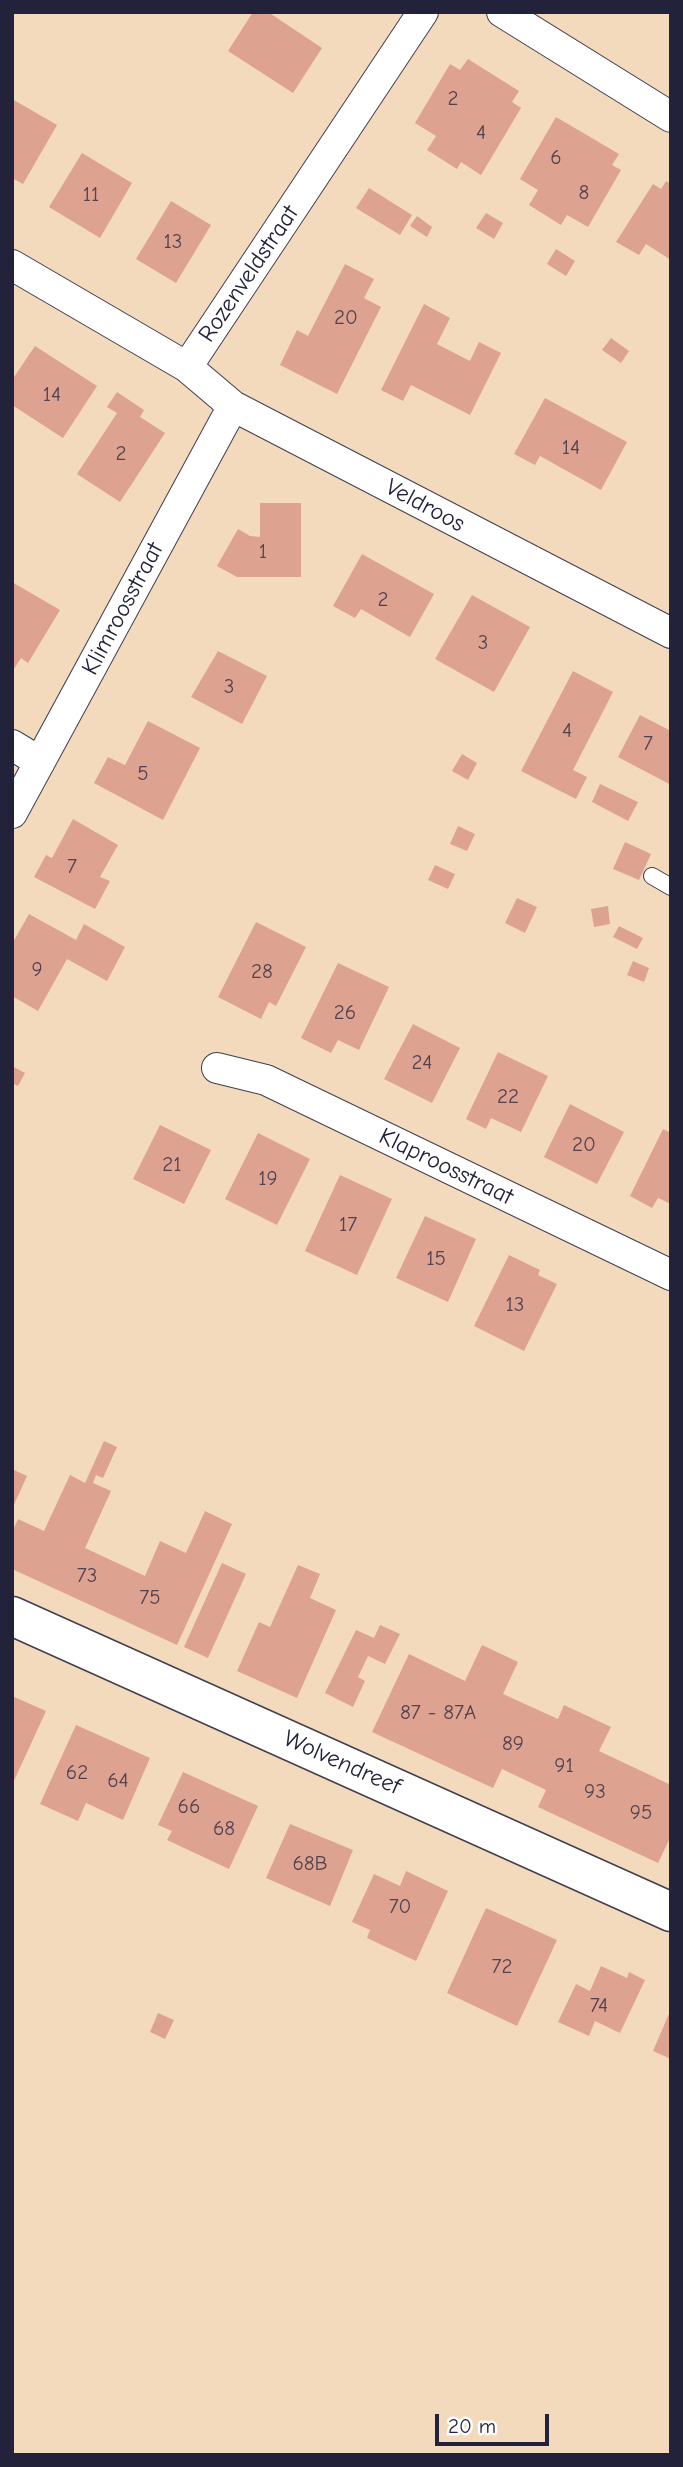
<!DOCTYPE html>
<html>
<head>
<meta charset="utf-8">
<style>
	body { margin:0 }
	#map { position:relative; width:683px; height:2467px; overflow:hidden; background:#f4dabd; font-family:"Comic Neue",sans-serif }
	canvas { display:block }
	.frame { position:absolute; inset:0; border:14px solid #22223b; pointer-events:none }
	.scale { position:absolute; left:435px; top:2414px; width:114px; height:32px; box-sizing:border-box; border:4px solid #22223b; border-top:0; padding-left:9px; font-size:21px; line-height:24px; white-space:nowrap; color:#22223b; -webkit-text-stroke:5px #fff; paint-order:stroke }
</style>
</head>
<body>
<div id="map">
<canvas width="683" height="2467"></canvas>
<div class="frame"></div>
<div class="scale">20 m</div>
</div>
<script>
const context = document.querySelector('canvas').getContext('2d');
context.lineJoin = 'round';
function paint(path, color) {
  context.fillStyle = color;
  context.fill(path, 'evenodd');
}
function toPath(rows) {
  const path = new Path2D();
  for (const r of rows) {
    path.moveTo(r[0], r[1]);
    for (let i = 2; i < r.length; i += 2) path.lineTo(r[i], r[i + 1]);
  }
  return path;
}
function strokePath(path, color, width, dash) {
  context.strokeStyle = color;
  context.lineWidth = width;
  context.lineCap = dash ? 'butt' : 'round';
  context.setLineDash(dash || []);
  context.stroke(path);
}
function write(font, color, halo, rows, align = 'center') {
  context.font = font + ' "Comic Neue",sans-serif';
  context.lineWidth = 5;
  context.setLineDash([]);
  context.textBaseline = 'middle';
  context.strokeStyle = halo;
  context.fillStyle = color;
  for (const [text, x, y, turn = 0] of rows) {
    context.save();
    context.translate(x, y);
    context.rotate((+turn || 0) * Math.PI / 180);
    context.textAlign = isNaN(turn) ? turn : align;
    if (halo) context.strokeText(text, 0, 0);
    context.fillText(text, 0, 0);
    context.restore();
  }
}
paint(toPath([
	[253,12,268,12,322,48,293,93,228,51],
	[468,59,519,91,512,102,521,108,481,175,461,162,457,169,427,150,436,136,415,123,450,64,460,70],
	[12,99,57,125,23,184,12,178],
	[556,117,619,154,612,165,621,170,588,227,567,215,561,225,529,205,538,190,520,179],
	[82,153,132,183,100,238,49,207],
	[666,181,671,184,671,260,646,244,639,255,616,242,653,184,661,189],
	[369,188,412,215,400,235,356,208],
	[171,201,211,225,176,283,136,259],
	[486,213,503,223,494,239,476,228],
	[417,216,432,227,427,237,410,226],
	[556,249,575,261,566,276,547,264],
	[345,264,374,279,364,298,381,307,337,394,280,365,297,330,308,336],
	[424,304,450,318,437,344,470,361,479,342,501,353,470,415,411,385,403,401,381,390],
	[611,338,629,351,621,363,602,350],
	[35,346,97,386,63,438,12,405,12,380],
	[117,392,144,410,140,417,165,433,120,502,77,474,117,413,107,407],
	[545,398,627,442,601,490,540,456,535,465,514,454],
	[260,503,301,503,301,577,237,577,217,566,238,529,250,536,260,537],
	[362,554,434,594,410,637,361,609,355,618,333,606],
	[12,582,60,610,28,663,21,658,12,672],
	[472,595,530,627,494,692,435,659],
	[218,651,267,676,242,724,191,697],
	[573,671,613,692,573,770,587,777,576,799,521,771],
	[640,715,671,731,671,785,618,757],
	[148,721,200,748,163,820,94,783,108,757,125,765],
	[462,754,477,763,468,780,452,771],
	[600,784,638,802,628,821,592,802],
	[73,819,118,845,100,877,110,881,95,909,34,877,46,855,52,858],
	[458,826,475,834,467,851,450,844],
	[625,842,651,854,639,880,613,869],
	[435,865,455,874,448,889,428,880],
	[517,898,537,907,525,933,505,923],
	[608,906,610,924,594,927,591,909],
	[29,914,76,940,84,924,125,947,107,981,67,959,38,1011,12,996,12,944],
	[256,922,306,947,276,1006,269,1002,261,1019,218,997],
	[619,926,643,938,637,949,613,937],
	[633,961,649,968,644,982,627,975],
	[338,963,389,987,359,1050,338,1040,331,1053,301,1038],
	[413,1024,460,1048,432,1103,384,1079],
	[498,1052,548,1076,521,1132,491,1118,486,1129,466,1119],
	[12,1066,25,1073,18,1086,12,1083],
	[570,1104,624,1132,597,1184,544,1157],
	[160,1125,211,1150,184,1204,133,1179],
	[663,1129,671,1133,671,1204,658,1198,652,1208,630,1196],
	[258,1133,310,1159,277,1225,225,1199],
	[340,1175,392,1199,357,1275,305,1251],
	[425,1216,476,1239,448,1302,396,1278],
	[509,1255,540,1270,538,1275,557,1284,524,1351,474,1326],
	[104,1441,117,1447,103,1478,96,1475,93,1483,111,1491,85,1548,145,1576,160,1541,186,1553,205,1511,232,1524,177,1645,12,1569,12,1532,18,1519,44,1531,70,1475,85,1483],
	[12,1469,27,1476,12,1509],
	[222,1563,246,1574,208,1658,184,1647],
	[298,1565,320,1574,310,1598,336,1610,297,1698,237,1671,259,1622,270,1627],
	[380,1625,400,1634,385,1664,368,1656,358,1677,365,1681,353,1707,325,1693,356,1630,374,1638],
	[482,1645,518,1662,503,1694,558,1719,564,1705,611,1727,599,1751,671,1785,671,1836,658,1863,538,1807,546,1790,502,1769,493,1788,372,1732,409,1654,465,1681],
	[12,1696,46,1711,12,1785],
	[76,1725,150,1758,123,1820,86,1803,78,1821,40,1804],
	[183,1772,258,1806,229,1869,167,1840,172,1831,158,1825],
	[290,1824,353,1850,330,1906,266,1878],
	[406,1871,448,1891,416,1961,367,1938,370,1930,352,1922,374,1874,400,1886],
	[486,1908,557,1940,517,2026,447,1993],
	[601,1966,627,1978,629,1972,645,1980,620,2033,595,2021,589,2036,558,2022,576,1984,590,1991],
	[671,2009,671,2059,653,2051],
	[158,2013,174,2020,165,2039,150,2032]
]), '#dda290');
const service = toPath([
	[652,876,671,887]
]);
const minor = toPath([
	[502,12,671,117],
	[12,265,187,367,233,406,671,633],
	[187,367,423,12],
	[12,745,40,762],
	[12,813,233,406],
	[217,1068,266,1080,671,1275]
]);
const tertiary = toPath([
	[12,1616,671,1912]
]);
strokePath(service, '#423e4e', 18);
strokePath(minor, '#423e4e', 32);
strokePath(tertiary, '#423e4e', 41);
strokePath(service, '#fff', 16);
strokePath(minor, '#fff', 30);
strokePath(tertiary, '#fff', 38);
write('21px', '#514250', null, [
	["2",453,99],
	["4",481,133],
	["6",556,158],
	["8",584,193],
	["11",91,195],
	["13",173,242],
	["20",346,318],
	["14",52,395],
	["14",571,448],
	["2",121,454],
	["1",263,552],
	["2",383,600],
	["3",483,643],
	["3",229,687],
	["4",567,731],
	["7",648,744],
	["5",143,774],
	["7",72,867],
	["9",37,970],
	["28",262,972],
	["26",345,1013],
	["24",422,1063],
	["22",508,1097],
	["20",584,1145],
	["21",172,1165],
	["19",268,1179],
	["17",348,1225],
	["15",436,1259],
	["13",515,1305],
	["73",87,1576],
	["75",150,1598],
	["87 - 87A",438,1713],
	["89",513,1744],
	["91",564,1766],
	["62",77,1773],
	["64",118,1781],
	["93",595,1792],
	["66",189,1807],
	["95",641,1813],
	["68",224,1829],
	["68B",310,1864],
	["70",400,1907],
	["72",502,1967],
	["74",599,2006]
]);
write('24px', '#22223b', '#fff', [
	["Rozenveldstraat",249,274,-56],
	["Veldroos",425,506,28],
	["Klimroosstraat",123,609,-62],
	["Klaproosstraat",446,1167,26],
	["Wolvendreef",342,1763,24]
]);
</script>
</body>
</html>
